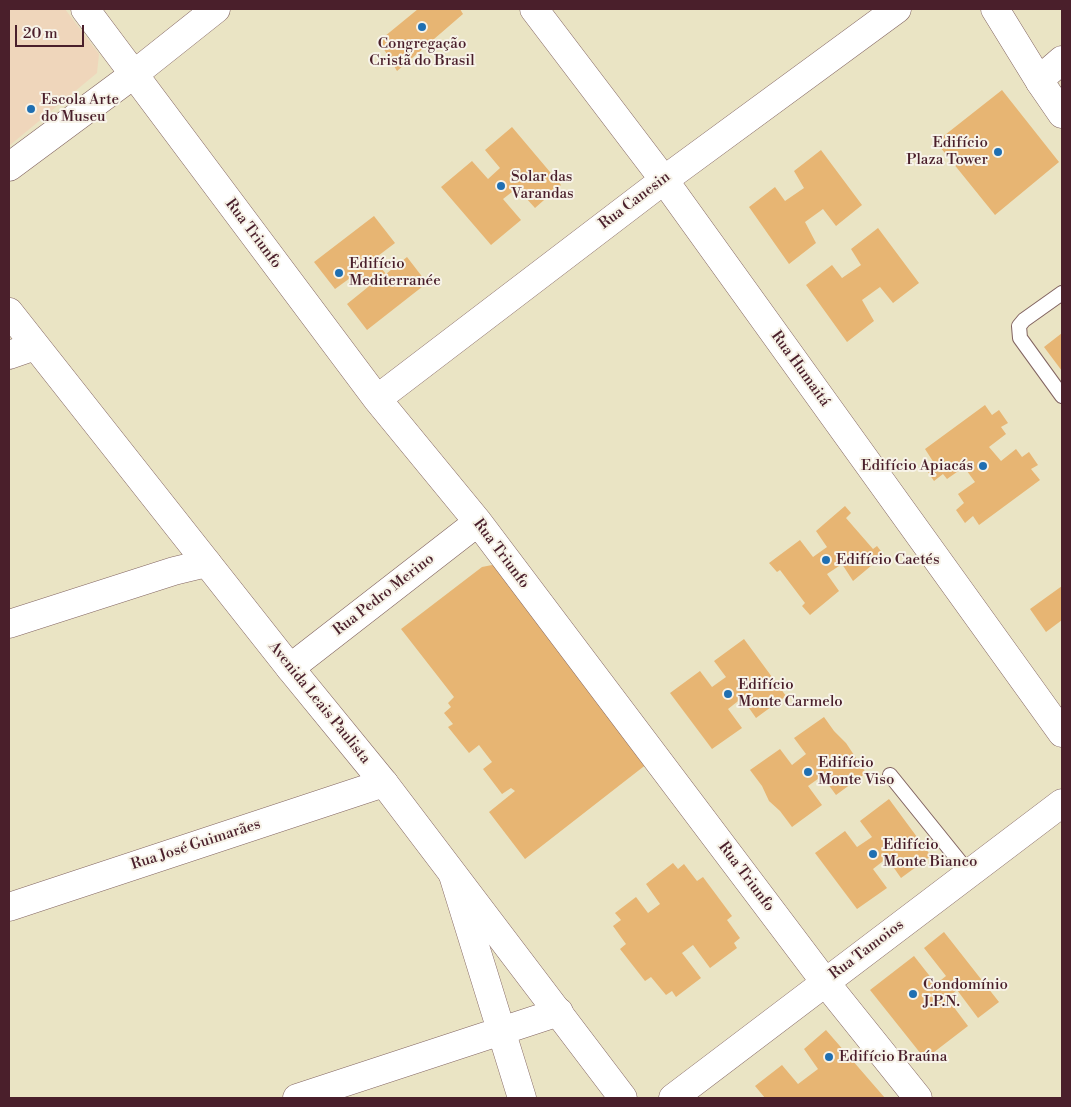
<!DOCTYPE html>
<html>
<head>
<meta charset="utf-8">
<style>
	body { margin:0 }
	#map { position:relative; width:1071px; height:1107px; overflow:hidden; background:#eae4c4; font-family:"Libre Bodoni",serif }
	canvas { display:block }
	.frame { position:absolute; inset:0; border:10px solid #4a1f2b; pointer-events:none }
	.scale { position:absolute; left:15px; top:25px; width:69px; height:22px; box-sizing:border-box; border:2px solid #4a1f2b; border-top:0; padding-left:6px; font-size:15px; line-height:18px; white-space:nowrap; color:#4a1f2b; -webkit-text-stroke:4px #f7f3e8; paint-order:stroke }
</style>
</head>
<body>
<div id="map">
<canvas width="1071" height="1107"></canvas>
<div class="frame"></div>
<div class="scale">20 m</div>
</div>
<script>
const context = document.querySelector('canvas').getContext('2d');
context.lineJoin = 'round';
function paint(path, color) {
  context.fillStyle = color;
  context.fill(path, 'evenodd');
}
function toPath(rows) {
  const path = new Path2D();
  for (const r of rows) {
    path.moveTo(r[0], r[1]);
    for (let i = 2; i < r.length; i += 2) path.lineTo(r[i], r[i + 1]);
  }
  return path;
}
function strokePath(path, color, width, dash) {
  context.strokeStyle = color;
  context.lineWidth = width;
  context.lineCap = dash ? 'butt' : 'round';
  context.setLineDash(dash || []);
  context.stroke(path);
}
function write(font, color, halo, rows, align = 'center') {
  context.font = font + ' "Libre Bodoni",serif';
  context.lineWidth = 4;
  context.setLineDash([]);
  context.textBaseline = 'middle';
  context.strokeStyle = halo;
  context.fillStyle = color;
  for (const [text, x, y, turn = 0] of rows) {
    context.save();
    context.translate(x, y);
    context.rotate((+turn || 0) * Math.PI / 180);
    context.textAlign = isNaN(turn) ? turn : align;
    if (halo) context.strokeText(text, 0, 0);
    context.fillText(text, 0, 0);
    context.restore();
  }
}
paint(toPath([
	[9,9,65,9,99,54,97,73,9,146]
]), '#efd6bb');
paint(toPath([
	[418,9,460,9,463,14,397,71,379,41],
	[1002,90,1059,162,995,215,936,142],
	[512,127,561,185,535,208,517,188,503,199,521,220,491,245,441,187,472,161,488,179,500,168,485,150],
	[821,150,862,205,836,226,823,209,805,222,816,243,789,264,749,207,775,187,785,201,804,188,794,171],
	[374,216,395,243,374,259,386,274,407,257,427,283,367,330,347,304,368,287,357,273,335,289,314,262],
	[878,228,919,283,893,303,880,287,862,300,874,321,847,342,806,285,832,265,842,278,861,265,851,249],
	[1062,333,1062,371,1044,347],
	[985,405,992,415,999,410,1008,423,1001,427,1006,434,989,447,1001,461,1016,449,1022,457,1029,452,1038,465,1031,469,1040,480,979,525,973,516,965,523,956,510,964,503,958,494,975,482,964,467,947,479,943,474,934,481,926,469,934,463,925,449],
	[845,506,851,513,846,518,873,549,877,546,884,555,853,581,842,564,827,574,839,591,810,615,802,606,805,603,780,570,777,572,769,563,800,540,813,557,827,547,816,531],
	[492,565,501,567,652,760,525,859,489,812,515,791,511,788,502,794,483,769,492,762,479,745,469,753,448,727,453,724,444,713,451,707,448,703,454,697,401,629,482,567],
	[1062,586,1062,620,1046,632,1030,609],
	[744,639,786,696,756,718,742,698,728,709,742,728,712,749,670,693,700,671,712,687,726,677,714,661],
	[824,717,834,731,846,743,866,773,836,795,822,776,808,786,822,805,792,827,780,811,769,801,762,786,750,770,780,749,792,765,806,754,794,738],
	[889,799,931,856,901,878,887,858,873,869,887,888,857,909,815,853,845,831,857,847,872,837,860,821],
	[673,863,678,869,684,864,697,881,703,877,732,916,727,920,740,938,734,943,737,948,710,968,693,945,682,953,701,978,676,997,672,991,666,995,651,977,645,981,620,949,626,944,613,926,621,920,615,913,636,897,648,913,660,904,646,884],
	[944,932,999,1002,978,1018,957,990,947,998,968,1026,925,1059,870,990,914,956,936,984,946,976,924,948],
	[826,1030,885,1098,765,1098,755,1086,782,1065,798,1084,818,1069,804,1049]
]), '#e7b573');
const service = toPath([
	[1062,293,1024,320,1019,326,1020,338,1062,396],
	[890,775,969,873]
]);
const minor = toPath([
	[85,9,377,399,478,522,825,982,918,1098],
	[534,9,664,180,1062,733],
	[1040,82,1047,73,1062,60],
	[9,167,133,75,216,9],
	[9,355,35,346],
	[377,399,664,180,897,9],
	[9,624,174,571,207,563],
	[290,668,478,522],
	[453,875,522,1098],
	[9,907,384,783],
	[297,1098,559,1012],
	[673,1098,1062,803]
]);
const tertiary = toPath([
	[9,312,290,668,384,783,623,1098]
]);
const secondary = toPath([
	[995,9,1040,82,1062,114]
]);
strokePath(service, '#826461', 16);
strokePath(minor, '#826461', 29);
strokePath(tertiary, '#826461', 29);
strokePath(secondary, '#826461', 29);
strokePath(service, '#fff', 14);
strokePath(minor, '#fff', 28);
strokePath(tertiary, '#fff', 28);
strokePath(secondary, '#fff', 28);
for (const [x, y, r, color] of [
	[422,27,5,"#1f6fb2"],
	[31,109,5,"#1f6fb2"],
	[998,152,5,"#1f6fb2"],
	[501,186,5,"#1f6fb2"],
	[339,273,5,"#1f6fb2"],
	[983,466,5,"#1f6fb2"],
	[826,560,5,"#1f6fb2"],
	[728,694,5,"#1f6fb2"],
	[808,772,5,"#1f6fb2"],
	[873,854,5,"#1f6fb2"],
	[913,994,5,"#1f6fb2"],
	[829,1057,5,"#1f6fb2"]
]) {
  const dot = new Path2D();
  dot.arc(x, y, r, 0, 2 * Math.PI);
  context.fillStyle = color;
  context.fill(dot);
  strokePath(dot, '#f7f3e8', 2);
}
write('15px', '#4a1f2b', '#f7f3e8', [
	["Congregação",422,44,"center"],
	["Cristã do Brasil",422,61,"center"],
	["Escola Arte",41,100],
	["do Museu",41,117],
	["Edifício",988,143,"right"],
	["Plaza Tower",988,160,"right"],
	["Solar das",511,177],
	["Varandas",511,194],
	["Edifício",349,264],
	["Mediterranée",349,281],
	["Edifício Apiacás",973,466,"right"],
	["Edifício Caetés",836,560],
	["Edifício",738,685],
	["Monte Carmelo",738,702],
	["Edifício",818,763],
	["Monte Viso",818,780],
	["Edifício",883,845],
	["Monte Bianco",883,862],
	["Condomínio",923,985],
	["J.P.N.",923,1002],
	["Edifício Braúna",839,1057]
], 'left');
write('15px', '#4a1f2b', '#f7f3e8', [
	["Rua Canesin",635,201,-37],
	["Rua Triunfo",253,234,53],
	["Rua Humaitá",800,369,54],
	["Rua Triunfo",501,554,53],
	["Rua Pedro Merino",384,595,-38],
	["Avenida Leais Paulista",319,703,51],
	["Rua José Guimarães",196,845,-18],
	["Rua Triunfo",746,877,53],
	["Rua Tamoios",867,950,-37]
]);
</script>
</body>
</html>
